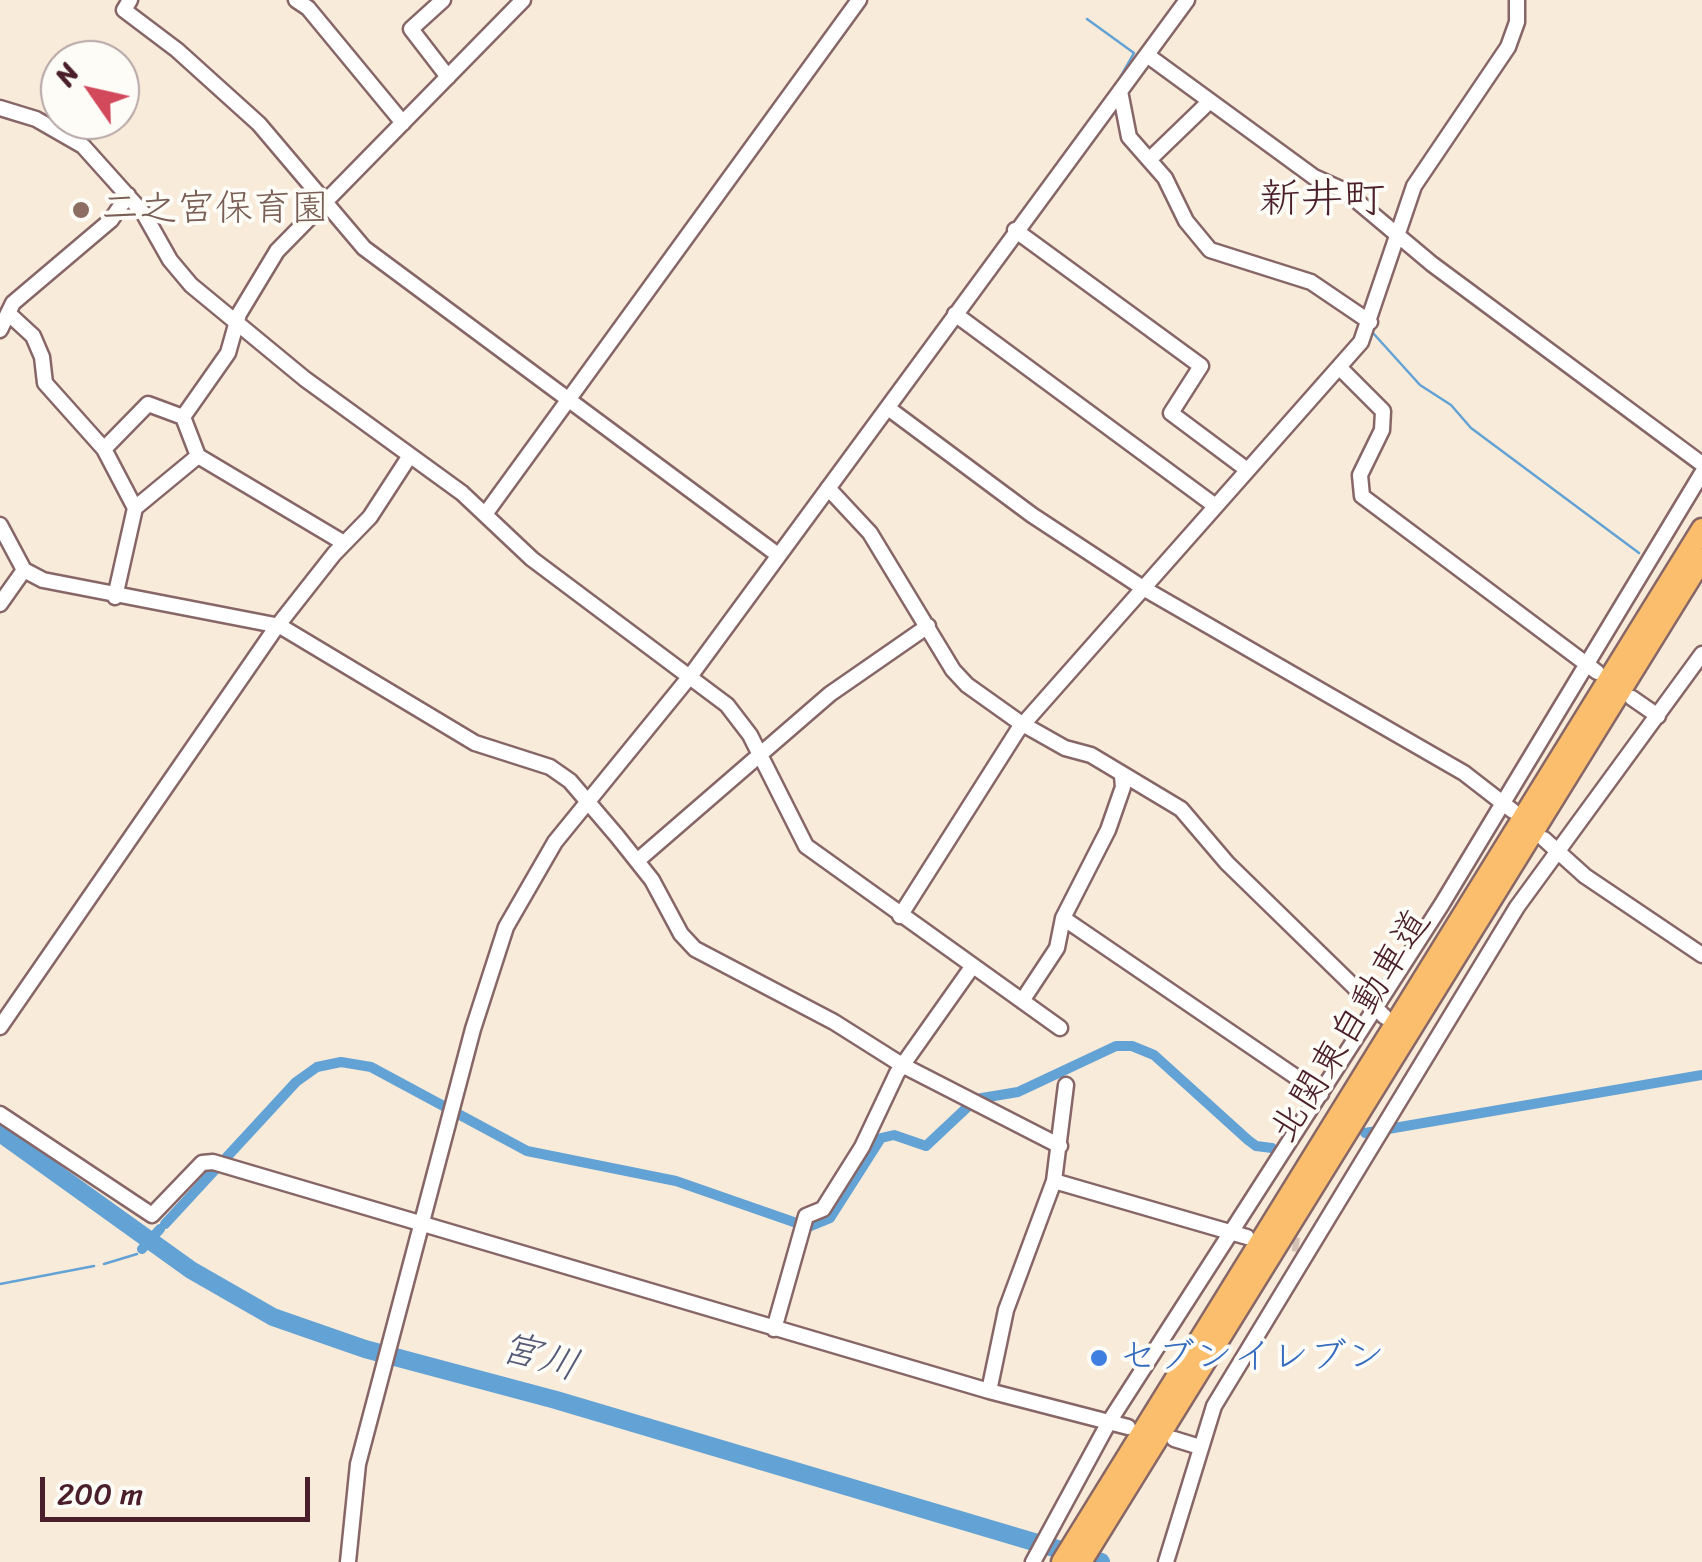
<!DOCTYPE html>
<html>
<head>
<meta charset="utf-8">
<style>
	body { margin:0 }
	#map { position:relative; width:1702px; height:1562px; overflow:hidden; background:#f8ebd9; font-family:Sriracha,sans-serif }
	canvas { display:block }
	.north { position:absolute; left:40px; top:40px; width:100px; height:100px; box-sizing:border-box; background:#fdfcf7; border:2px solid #b5a4a5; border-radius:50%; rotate:304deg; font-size:28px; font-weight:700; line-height:40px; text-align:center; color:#4a1f2b }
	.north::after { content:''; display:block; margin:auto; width:35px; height:45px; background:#d1495b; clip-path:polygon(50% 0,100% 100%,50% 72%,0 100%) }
	.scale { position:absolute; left:40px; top:1477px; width:270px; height:45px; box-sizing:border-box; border:5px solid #4a1f2b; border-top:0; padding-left:12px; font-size:30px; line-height:35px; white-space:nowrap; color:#4a1f2b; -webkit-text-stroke:8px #fdfcf7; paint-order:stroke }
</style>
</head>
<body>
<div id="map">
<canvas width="1702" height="1562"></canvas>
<div class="north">N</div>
<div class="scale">200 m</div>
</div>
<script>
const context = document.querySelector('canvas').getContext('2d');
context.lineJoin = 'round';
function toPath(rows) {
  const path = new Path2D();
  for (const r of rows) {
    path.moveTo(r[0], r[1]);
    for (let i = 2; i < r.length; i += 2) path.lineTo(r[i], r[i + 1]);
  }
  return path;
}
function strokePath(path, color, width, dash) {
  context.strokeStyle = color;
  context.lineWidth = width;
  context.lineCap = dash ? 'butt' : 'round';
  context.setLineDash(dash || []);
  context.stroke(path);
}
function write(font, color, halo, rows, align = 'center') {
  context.font = font + ' Sriracha,"Klee One",sans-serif';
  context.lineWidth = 8;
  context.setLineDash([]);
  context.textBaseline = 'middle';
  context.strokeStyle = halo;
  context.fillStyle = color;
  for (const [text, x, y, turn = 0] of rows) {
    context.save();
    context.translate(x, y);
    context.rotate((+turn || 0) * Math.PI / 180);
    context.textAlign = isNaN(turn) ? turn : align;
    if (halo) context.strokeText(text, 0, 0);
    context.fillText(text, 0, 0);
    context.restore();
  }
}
strokePath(toPath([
	[1087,19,1134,53,1114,88],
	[1225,262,1284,281],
	[1373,333,1420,385,1451,405,1471,428,1639,553],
	[104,1264,137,1254],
	[0,1284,94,1266]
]), '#63a2d5', 2.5);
strokePath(toPath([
	[1365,1133,1702,1075],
	[165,1224,296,1082,317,1067,341,1062,371,1067,527,1151,676,1181,808,1227,830,1218,881,1138,894,1135,926,1146,976,1099,1018,1092,1116,1046,1132,1046,1154,1055,1248,1140,1256,1146,1272,1148],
	[142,1249,160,1229]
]), '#63a2d5', 10);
strokePath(toPath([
	[0,1133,191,1270,273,1317,365,1349,556,1400,1101,1562]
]), '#63a2d5', 18);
strokePath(toPath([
	[1272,1241,1299,1245]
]), '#d5c2b6', 14, [14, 7]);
const minor = toPath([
	[130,0,124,10,177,50,259,124,364,248,778,555],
	[296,0,308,8,403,123],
	[443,0,411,29,448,77],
	[1147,55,1314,177,1345,191,1432,264,1702,464],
	[1120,91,1129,137,1165,178,1186,221,1210,250,1311,282,1370,322],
	[0,108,36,119,83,146,144,214,170,260,191,285,305,379,462,493,532,559,727,705,750,735,806,846,1060,1028],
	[1150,159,1210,101],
	[1015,230,1201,366,1171,413,1246,469],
	[8,313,33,336,42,357,45,383,104,449],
	[955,314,1214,505],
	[0,330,13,303,111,220,128,195],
	[1340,368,1383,411,1382,430,1360,475,1362,496,1597,672],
	[888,408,1032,515,1143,588,1464,773,1513,811],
	[828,488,870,533,953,670,967,685,1019,722,1065,748,1091,755,1181,809,1227,863,1385,1017],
	[135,508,104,449,148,404,183,417],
	[486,513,859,0],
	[0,525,24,570,43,580,280,626,475,743,550,767,570,781,617,836,652,880,681,934,695,949,834,1022,902,1065,1060,1146],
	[344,543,198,456,183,417,228,353,239,314,277,251,523,0],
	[115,597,135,508,198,456],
	[0,604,24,570],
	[1632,698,1658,716],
	[1544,839,1585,876,1702,955],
	[637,861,830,694,928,626],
	[900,916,1018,730,1361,342,1414,186,1508,47,1517,22,1517,0],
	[1063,918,1321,1094],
	[1022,1001,1057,948,1063,918,1108,830,1123,787,1122,776],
	[0,1027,275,629,334,554,370,517,409,457],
	[0,1114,152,1215,202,1163,213,1162,989,1391,1128,1427],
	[1054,1181,1247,1237],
	[774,1329,806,1216,823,1209,862,1147,897,1073,972,967],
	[989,1391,1006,1310,1054,1181,1066,1085],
	[1174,1439,1200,1447],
	[348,1562,358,1464,473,1029,506,927,555,842,691,675,1187,0],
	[1033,1562,1109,1422,1442,904,1702,473],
	[1166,1562,1214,1406,1517,907,1702,654]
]);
const highway = toPath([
	[1062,1562,1702,529],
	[1081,1562,1702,559]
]);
strokePath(minor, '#876668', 19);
strokePath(highway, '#876668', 25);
strokePath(minor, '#fff', 14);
strokePath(highway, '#fabe6d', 20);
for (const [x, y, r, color] of [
	[81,210,10,"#8d6e63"],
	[1099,1358,10,"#3f7fe0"]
]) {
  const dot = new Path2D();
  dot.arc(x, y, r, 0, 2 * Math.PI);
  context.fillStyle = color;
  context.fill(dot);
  strokePath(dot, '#fdfcf7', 4);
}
write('38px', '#785e54', '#fdfcf7', [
	["二之宮保育園",101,210]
], 'left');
write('38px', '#4a1f2b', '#fdfcf7', [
	["北関東自動車道",1352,1027,-58]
]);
write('38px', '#366cbe', '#fdfcf7', [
	["セブンイレブン",1119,1358]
], 'left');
write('italic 40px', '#555a77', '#fdfcf7', [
	["宮川",539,1359,16]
]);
write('42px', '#4a1f2b', '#fdfcf7', [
	["新井町",1322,201]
]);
</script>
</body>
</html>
